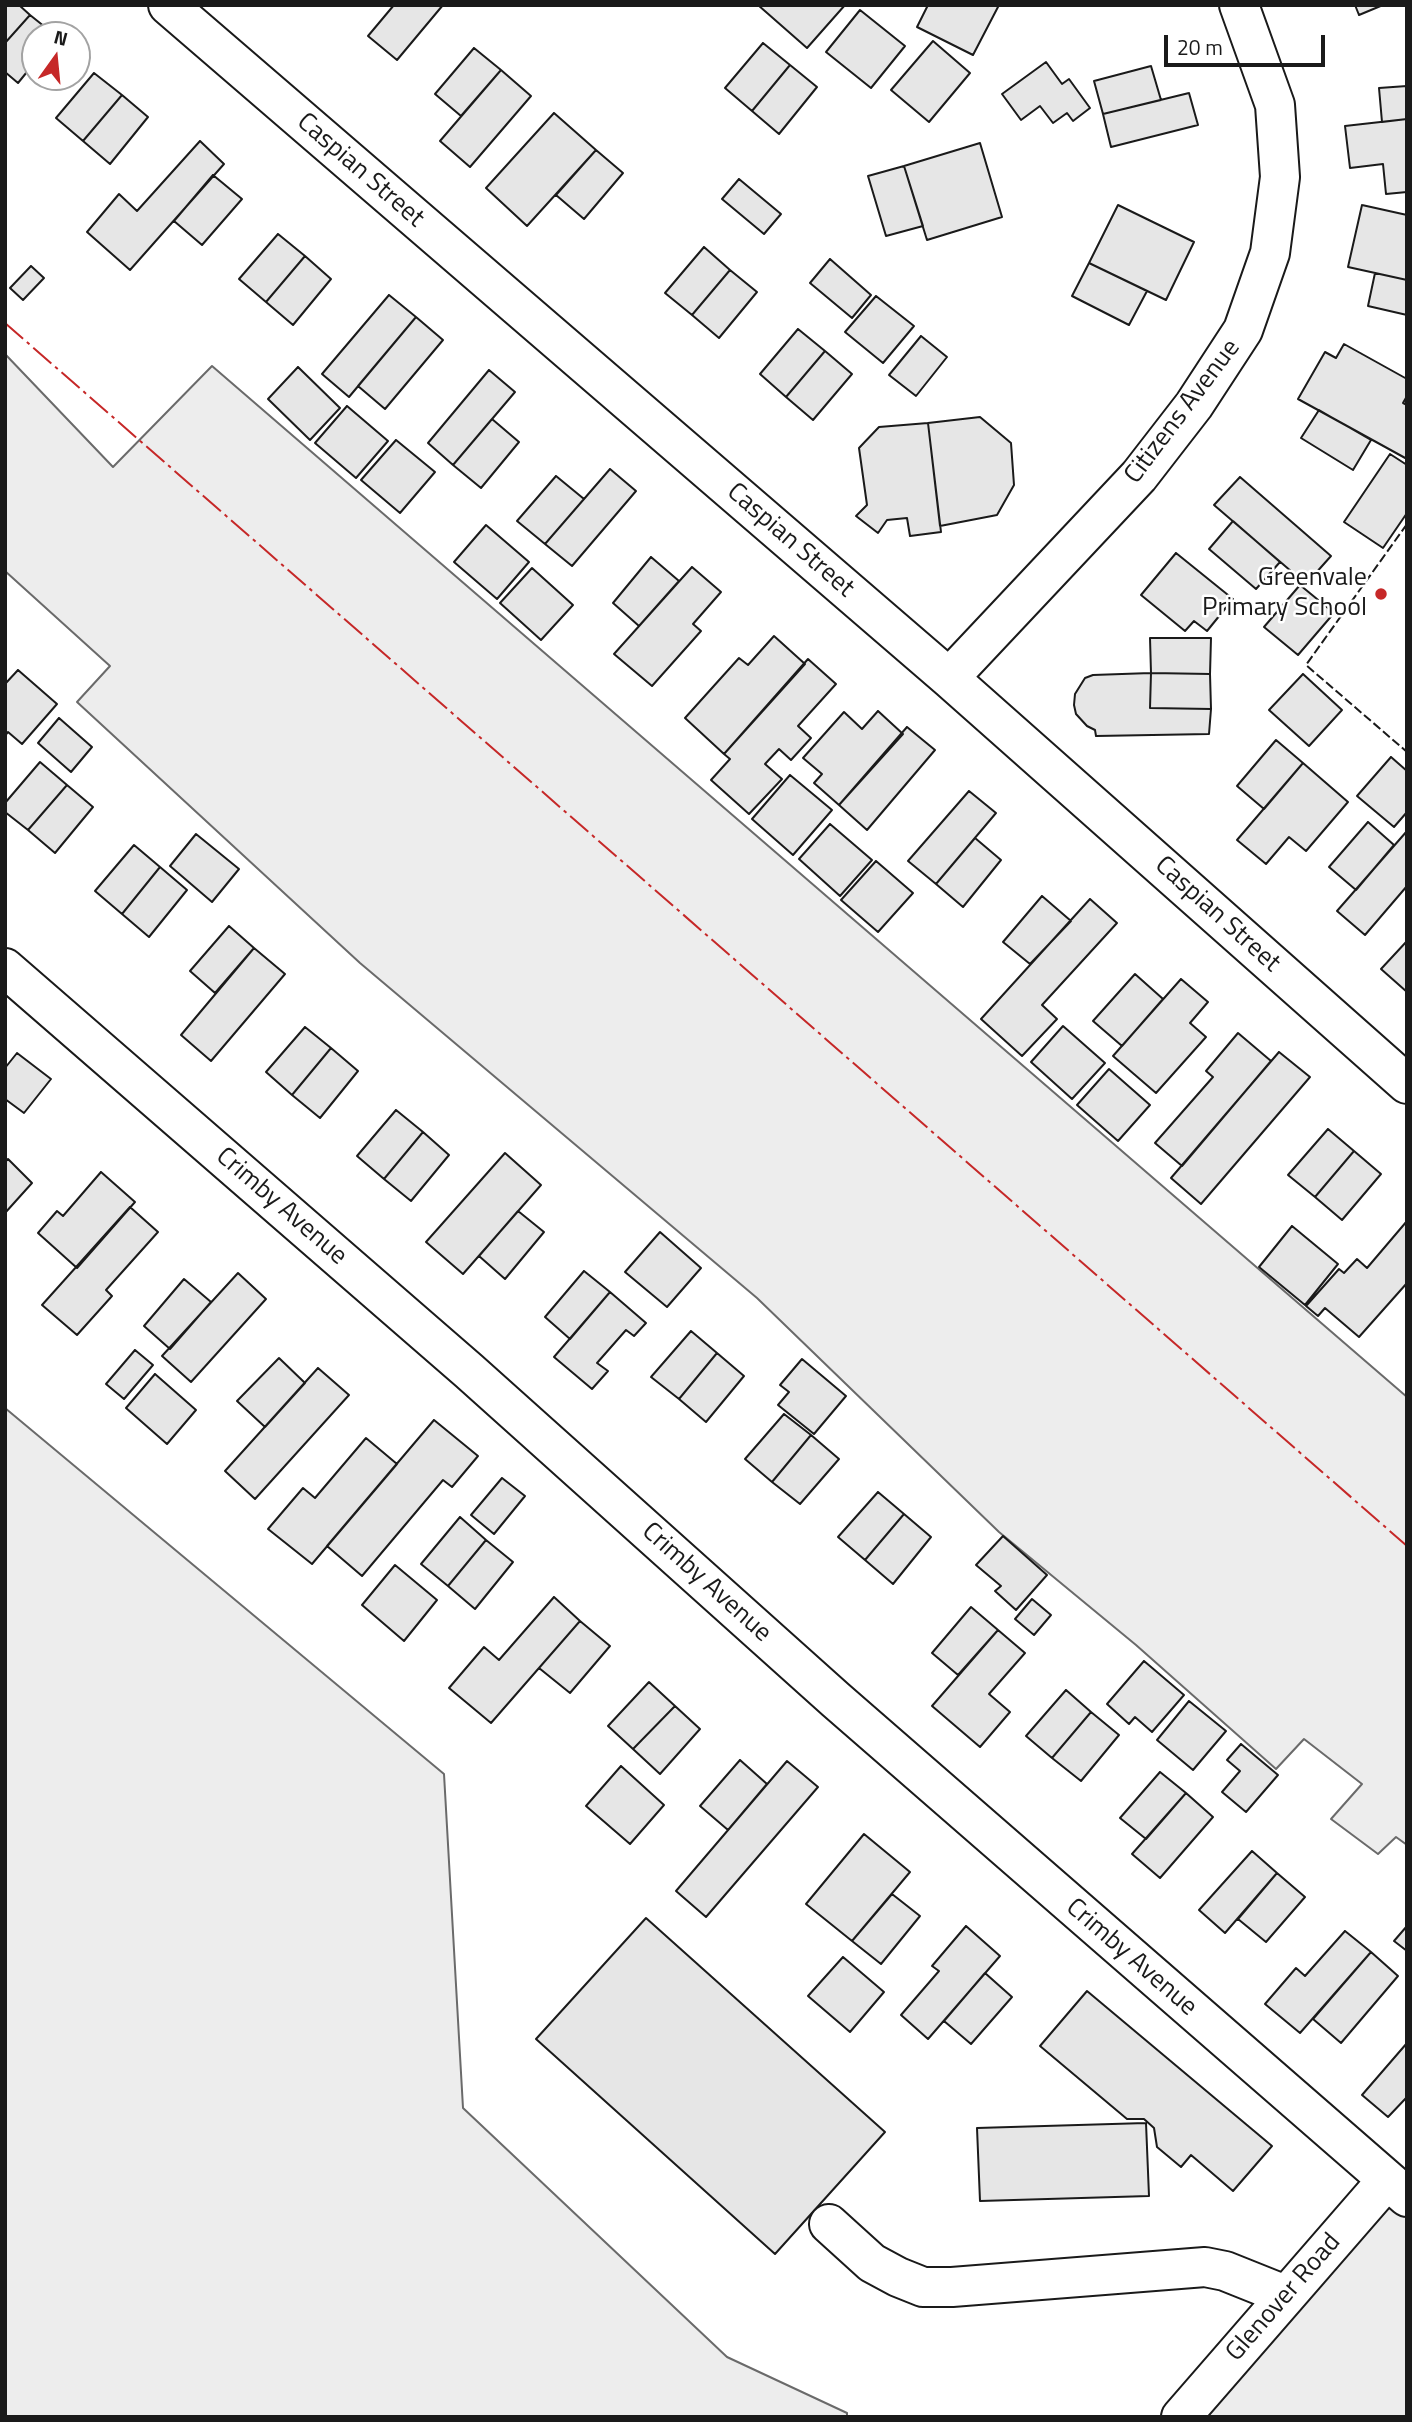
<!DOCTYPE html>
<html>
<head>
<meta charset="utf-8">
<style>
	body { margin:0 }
	#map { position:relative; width:1412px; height:2422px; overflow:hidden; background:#fff; font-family:"Titillium Web",sans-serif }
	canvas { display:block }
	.frame { position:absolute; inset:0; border:7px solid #1a1a1a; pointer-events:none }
	.north { position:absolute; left:21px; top:21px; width:70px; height:70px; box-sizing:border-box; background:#fff; border:2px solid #a3a3a3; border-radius:50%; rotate:15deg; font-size:19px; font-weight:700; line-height:28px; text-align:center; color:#1a1a1a }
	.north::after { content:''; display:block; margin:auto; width:24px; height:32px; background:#c62828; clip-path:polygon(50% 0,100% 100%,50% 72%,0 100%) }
	.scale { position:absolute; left:1164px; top:35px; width:161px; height:32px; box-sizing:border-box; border:4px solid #1a1a1a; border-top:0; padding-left:9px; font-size:21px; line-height:24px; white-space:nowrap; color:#1a1a1a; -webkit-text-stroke:5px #fff; paint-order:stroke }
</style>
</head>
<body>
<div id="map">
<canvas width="1412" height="2422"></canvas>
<div class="frame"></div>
<div class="north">N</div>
<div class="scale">20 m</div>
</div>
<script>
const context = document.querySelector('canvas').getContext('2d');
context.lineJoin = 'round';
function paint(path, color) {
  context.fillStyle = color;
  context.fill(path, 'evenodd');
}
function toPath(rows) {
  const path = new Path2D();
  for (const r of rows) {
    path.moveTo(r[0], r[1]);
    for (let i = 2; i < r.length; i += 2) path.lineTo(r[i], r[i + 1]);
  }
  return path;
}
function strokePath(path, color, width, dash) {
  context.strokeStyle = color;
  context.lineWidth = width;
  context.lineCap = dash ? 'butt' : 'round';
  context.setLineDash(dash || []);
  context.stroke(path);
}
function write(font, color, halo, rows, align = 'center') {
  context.font = font + ' "Titillium Web",sans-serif';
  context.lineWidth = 5;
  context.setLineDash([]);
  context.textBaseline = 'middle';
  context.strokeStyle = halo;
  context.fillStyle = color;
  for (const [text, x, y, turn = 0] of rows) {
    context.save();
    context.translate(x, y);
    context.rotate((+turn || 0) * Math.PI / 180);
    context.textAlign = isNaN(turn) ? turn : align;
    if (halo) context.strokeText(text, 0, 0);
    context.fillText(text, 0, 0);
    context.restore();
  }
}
const built = toPath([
	[5,354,113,467,212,366,1407,1397,1407,1845,1396,1837,1378,1854,1331,1819,1362,1784,1304,1739,1276,1769,1136,1645,999,1532,757,1298,360,963,77,702,110,666,5,571,5,354],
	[5,1408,444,1774,463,2108,727,2357,847,2413,847,2417,5,2417,5,1408],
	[1389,2180,1407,2195,1407,2417,1187,2417,1389,2180]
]);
paint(built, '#ededed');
strokePath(built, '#6a6a6a', 2);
const building = toPath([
	[5,5,19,5,30,15,5,43,5,5],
	[394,5,443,5,397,60,368,36,394,5],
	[758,5,845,5,807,48,758,5],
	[928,5,999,5,973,55,917,27,928,5],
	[1355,5,1383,5,1359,15,1355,5],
	[860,10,905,46,871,88,826,52,860,10],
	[30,15,55,35,35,35,35,62,18,83,5,72,5,43,30,15],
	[933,41,970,73,929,122,891,90,933,41],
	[763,43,790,65,752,111,725,88,763,43],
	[474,48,501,70,461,116,435,94,474,48],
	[1046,62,1062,84,1069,79,1090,108,1073,121,1067,113,1053,123,1040,106,1021,120,1002,94,1046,62],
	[790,65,817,87,779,134,752,111,790,65],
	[1151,66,1161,100,1103,114,1094,81,1151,66],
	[501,70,531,96,470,167,440,141,501,70],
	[94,73,122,95,83,141,56,118,94,73],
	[1407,86,1407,119,1382,122,1379,88,1407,86],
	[1189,93,1198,125,1111,147,1103,114,1189,93],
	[122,95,148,117,110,164,83,141,122,95],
	[554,113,596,150,527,226,486,188,554,113],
	[1407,119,1407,192,1386,194,1383,164,1350,168,1345,126,1407,119],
	[200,141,224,164,130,270,87,232,119,194,137,211,200,141],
	[980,143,1002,217,927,240,904,166,980,143],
	[596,150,623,173,584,219,556,195,596,150],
	[904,166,923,226,886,236,868,176,904,166],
	[213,175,242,199,202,245,174,221,213,175],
	[739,179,781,214,764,234,722,199,739,179],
	[1118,205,1194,242,1166,300,1089,263,1118,205],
	[1362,205,1407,215,1407,280,1348,267,1362,205],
	[278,234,305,256,266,302,239,279,278,234],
	[704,247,730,270,692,315,665,293,704,247],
	[305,256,331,279,293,325,266,302,305,256],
	[830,259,871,295,852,318,810,283,830,259],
	[1089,263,1147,291,1129,325,1072,296,1089,263],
	[31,266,44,278,23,300,10,288,31,266],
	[730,270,757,292,719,338,692,315,730,270],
	[1375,273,1407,280,1407,315,1368,306,1375,273],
	[389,295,416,317,349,397,322,374,389,295],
	[876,296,914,326,883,363,845,332,876,296],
	[416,317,443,340,385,409,358,386,416,317],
	[798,329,825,351,786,397,760,374,798,329],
	[921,336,947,357,916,396,889,375,921,336],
	[1344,344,1407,379,1407,396,1403,403,1407,405,1407,459,1298,399,1325,352,1336,358,1344,344],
	[825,351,852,374,813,420,786,397,825,351],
	[298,367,340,408,310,440,268,399,298,367],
	[489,370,515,392,453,465,428,443,489,370],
	[347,406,388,441,356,478,315,443,347,406],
	[1319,410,1371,440,1353,470,1301,438,1319,410],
	[980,417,1011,443,1014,485,997,515,940,526,928,423,980,417],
	[492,419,519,442,481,488,453,465,492,419],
	[928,423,941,532,910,536,907,518,887,520,878,533,856,516,867,505,859,448,879,427,928,423],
	[396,440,435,472,400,513,361,480,396,440],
	[1390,454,1407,465,1407,513,1383,548,1344,522,1390,454],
	[610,469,636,491,572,566,545,544,610,469],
	[556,476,584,499,545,544,517,521,556,476],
	[1240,477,1331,556,1306,584,1214,505,1240,477],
	[1233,521,1280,562,1256,589,1209,549,1233,521],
	[486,525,529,562,497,599,454,562,486,525],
	[1176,553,1233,599,1207,631,1194,621,1185,631,1141,595,1176,553],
	[651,557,679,581,639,626,613,603,651,557],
	[692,567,721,592,693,624,701,631,652,686,614,654,692,567],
	[532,568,573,605,541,640,500,603,532,568],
	[1300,585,1334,613,1298,655,1264,627,1300,585],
	[774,636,805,664,724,754,685,718,739,658,748,665,774,636],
	[1150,638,1211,638,1210,674,1151,673,1150,638],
	[808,659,836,684,798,726,811,738,791,760,779,749,765,764,782,779,749,814,711,780,730,759,724,754,808,659],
	[18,670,57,704,22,744,8,732,5,736,5,684,18,670],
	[1151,673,1210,674,1211,709,1150,708,1151,673],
	[1151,673,1150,708,1211,709,1209,734,1096,736,1095,730,1087,726,1076,714,1074,705,1075,694,1085,678,1093,675,1151,673],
	[1303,674,1342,710,1309,746,1269,710,1303,674],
	[878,711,903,734,839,805,814,783,822,774,803,758,844,712,862,729,878,711],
	[59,718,92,747,71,772,38,743,59,718],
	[907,727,935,750,867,830,839,805,907,727],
	[1276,740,1303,763,1264,809,1237,786,1276,740],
	[1391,757,1407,771,1407,812,1394,827,1357,796,1391,757],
	[40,762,67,785,28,830,5,812,5,803,40,762],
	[1303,763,1348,802,1306,851,1289,837,1266,864,1237,840,1303,763],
	[790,775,832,810,793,855,752,819,790,775],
	[67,785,93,807,55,853,28,830,67,785],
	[969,791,996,813,936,884,908,861,969,791],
	[1368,822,1394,845,1356,890,1329,867,1368,822],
	[830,824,872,860,840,896,799,859,830,824],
	[1407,831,1407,886,1365,935,1337,911,1407,831],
	[196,834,239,869,212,902,170,866,196,834],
	[975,838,1001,860,963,907,936,884,975,838],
	[134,845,160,867,122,914,95,891,134,845],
	[876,861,913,893,878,932,841,900,876,861],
	[160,867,187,890,149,937,122,914,160,867],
	[1042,896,1071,921,1030,964,1003,942,1042,896],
	[1090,899,1117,923,1042,1005,1057,1019,1022,1056,981,1019,1090,899],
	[229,926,254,948,215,993,190,971,229,926],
	[1407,941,1407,992,1381,969,1407,941],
	[254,948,285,974,211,1061,181,1035,254,948],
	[1135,974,1163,999,1122,1046,1093,1021,1135,974],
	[1181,979,1208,1002,1190,1023,1206,1037,1156,1093,1113,1056,1181,979],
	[1063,1026,1105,1063,1072,1099,1031,1062,1063,1026],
	[305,1027,331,1048,292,1095,266,1072,305,1027],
	[1238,1033,1271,1061,1182,1166,1155,1143,1213,1077,1206,1071,1238,1033],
	[331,1048,358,1071,320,1118,292,1095,331,1048],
	[1279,1052,1310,1077,1201,1204,1171,1178,1279,1052],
	[17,1053,51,1079,24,1113,5,1099,5,1068,17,1053],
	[1109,1069,1150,1105,1118,1141,1077,1105,1109,1069],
	[396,1110,423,1132,384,1179,357,1156,396,1110],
	[1328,1129,1354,1151,1315,1197,1288,1175,1328,1129],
	[423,1132,449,1155,411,1201,384,1179,423,1132],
	[1354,1151,1381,1174,1342,1220,1315,1197,1354,1151],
	[505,1153,541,1185,463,1274,426,1242,505,1153],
	[8,1159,32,1183,5,1213,5,1162,8,1159],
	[101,1172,135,1202,77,1268,38,1233,57,1211,63,1216,101,1172],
	[130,1207,158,1232,106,1290,112,1296,77,1335,42,1305,130,1207],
	[518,1211,544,1232,505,1279,479,1256,518,1211],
	[1407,1221,1407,1283,1359,1337,1325,1308,1318,1316,1306,1306,1339,1269,1344,1273,1357,1259,1367,1268,1407,1221],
	[1292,1226,1338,1264,1305,1305,1259,1267,1292,1226],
	[660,1232,701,1268,667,1307,625,1272,660,1232],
	[584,1271,610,1292,570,1339,545,1317,584,1271],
	[238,1273,266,1299,191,1382,162,1356,238,1273],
	[184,1279,211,1302,170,1349,144,1326,184,1279],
	[610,1292,646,1323,634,1336,626,1330,597,1363,608,1371,592,1389,554,1357,610,1292],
	[691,1331,717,1353,679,1399,651,1377,691,1331],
	[135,1350,153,1365,124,1399,106,1384,135,1350],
	[717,1353,744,1376,706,1422,679,1399,717,1353],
	[279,1358,305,1383,265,1427,237,1401,279,1358],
	[802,1359,846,1396,814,1434,778,1405,789,1392,780,1385,802,1359],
	[318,1368,349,1395,255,1499,225,1471,318,1368],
	[155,1374,196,1410,167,1444,126,1408,155,1374],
	[784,1414,811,1435,772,1482,745,1459,784,1414],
	[434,1420,478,1456,452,1487,443,1480,362,1576,327,1546,434,1420],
	[811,1435,839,1459,800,1504,772,1482,811,1435],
	[366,1438,397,1464,312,1564,268,1529,303,1488,315,1498,366,1438],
	[502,1478,525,1496,494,1534,471,1515,502,1478],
	[878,1492,904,1514,865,1560,838,1537,878,1492],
	[904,1514,931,1537,893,1584,865,1560,904,1514],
	[460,1517,486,1540,448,1586,421,1564,460,1517],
	[1003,1536,1047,1575,1016,1610,995,1591,1001,1586,976,1565,1003,1536],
	[486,1540,513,1562,475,1609,448,1586,486,1540],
	[395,1565,437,1600,404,1641,362,1605,395,1565],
	[554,1597,580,1621,491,1723,449,1688,484,1647,499,1660,554,1597],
	[1032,1599,1051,1615,1034,1635,1015,1619,1032,1599],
	[971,1607,998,1630,958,1675,932,1653,971,1607],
	[580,1621,610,1646,570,1693,539,1668,580,1621],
	[998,1630,1025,1653,989,1694,1010,1712,980,1747,932,1706,998,1630],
	[1144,1661,1184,1695,1152,1732,1135,1717,1129,1724,1107,1704,1144,1661],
	[649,1682,675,1706,633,1749,608,1726,649,1682],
	[1066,1690,1091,1712,1052,1758,1026,1736,1066,1690],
	[1189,1701,1226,1731,1193,1770,1157,1740,1189,1701],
	[675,1706,700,1729,660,1774,633,1749,675,1706],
	[1091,1712,1119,1735,1081,1781,1052,1758,1091,1712],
	[1241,1744,1278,1775,1246,1812,1222,1792,1240,1771,1227,1760,1241,1744],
	[740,1760,767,1784,728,1830,700,1806,740,1760],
	[787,1761,818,1787,706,1917,676,1891,787,1761],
	[621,1766,664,1805,630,1844,586,1806,621,1766],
	[1160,1772,1186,1793,1146,1839,1120,1818,1160,1772],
	[1186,1793,1213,1817,1160,1878,1132,1854,1186,1793],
	[864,1834,910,1872,852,1941,806,1904,864,1834],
	[1252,1851,1277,1873,1225,1933,1199,1910,1252,1851],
	[1277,1873,1305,1897,1266,1942,1238,1919,1277,1873],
	[892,1894,920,1916,881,1964,852,1941,892,1894],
	[646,1918,885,2132,775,2254,536,2039,646,1918],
	[966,1926,1000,1956,928,2039,901,2015,939,1971,932,1966,966,1926],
	[1407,1926,1407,1951,1394,1941,1407,1926],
	[1345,1931,1371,1952,1300,2033,1265,2004,1296,1968,1305,1976,1345,1931],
	[1371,1952,1398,1976,1341,2043,1313,2019,1371,1952],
	[843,1957,884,1992,850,2032,808,1996,843,1957],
	[985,1973,1012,1997,971,2044,944,2021,985,1973],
	[1087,1991,1272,2146,1233,2191,1191,2155,1181,2167,1157,2147,1154,2128,1144,2119,1127,2119,1040,2046,1087,1991],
	[1407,2043,1407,2097,1388,2117,1362,2095,1407,2043],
	[1146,2123,1149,2196,980,2201,977,2128,1146,2123]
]);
paint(building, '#e6e6e6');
strokePath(building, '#1a1a1a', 2);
const minor = toPath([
	[168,5,949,678,1407,1084],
	[949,678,1139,476,1194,405,1243,330,1270,253,1280,177,1275,105,1239,5],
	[5,968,469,1371,836,1700,1407,2197],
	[829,2224,872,2263,898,2277,923,2287,952,2287,1205,2267,1225,2271,1285,2295],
	[1181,2417,1387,2180]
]);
strokePath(minor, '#1a1a1a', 42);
strokePath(minor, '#fff', 38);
strokePath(toPath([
	[1407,524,1306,665,1407,752]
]), '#1a1a1a', 2, [9, 3.5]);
strokePath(toPath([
	[5,323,1407,1546]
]), '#c62828', 2, [24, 5, 3.5, 5]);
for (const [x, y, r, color] of [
	[1381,594,7,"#c62828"]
]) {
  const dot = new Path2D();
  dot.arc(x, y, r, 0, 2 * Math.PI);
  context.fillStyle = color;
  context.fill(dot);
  strokePath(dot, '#fff', 2.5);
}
write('26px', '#1a1a1a', '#fff', [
	["Caspian Street",360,171,41],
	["Citizens Avenue",1183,412,-53],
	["Caspian Street",790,541,41],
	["Caspian Street",1217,915,42],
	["Crimby Avenue",281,1207,41],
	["Crimby Avenue",706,1583,42],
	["Crimby Avenue",1131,1958,41],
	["Glenover Road",1284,2298,-49]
]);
write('26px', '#1a1a1a', '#fff', [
	["Greenvale",1367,579],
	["Primary School",1367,609]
], 'right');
</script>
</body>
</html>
